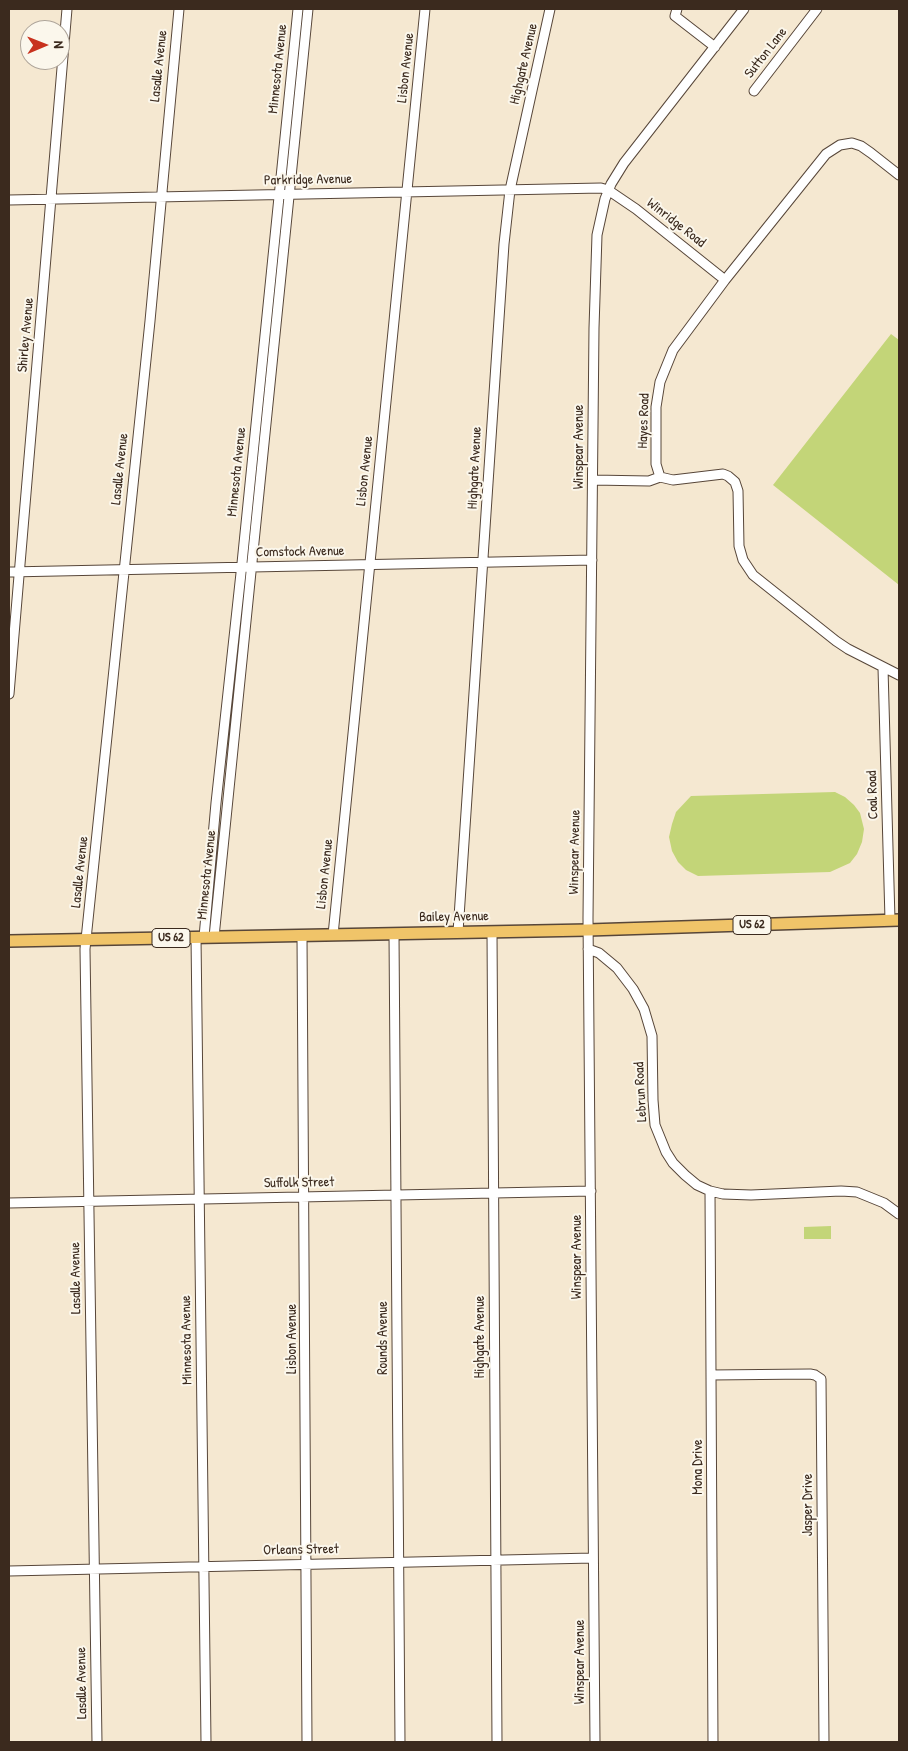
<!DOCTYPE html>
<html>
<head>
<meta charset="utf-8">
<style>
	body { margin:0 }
	#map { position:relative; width:908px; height:1751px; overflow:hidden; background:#f5e8d1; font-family:"Patrick Hand",sans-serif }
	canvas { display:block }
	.frame { position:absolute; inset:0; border:10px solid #3b2a1e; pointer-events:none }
	.north { position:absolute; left:20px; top:20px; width:50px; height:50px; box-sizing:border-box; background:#fbf7ec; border:1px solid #aea59a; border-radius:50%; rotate:89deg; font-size:14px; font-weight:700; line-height:20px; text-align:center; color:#3b2a1e }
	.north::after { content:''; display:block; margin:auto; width:18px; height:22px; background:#c8321e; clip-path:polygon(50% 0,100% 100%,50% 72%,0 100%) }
</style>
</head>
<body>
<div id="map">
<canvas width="908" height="1751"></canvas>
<div class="frame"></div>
<div class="north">N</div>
</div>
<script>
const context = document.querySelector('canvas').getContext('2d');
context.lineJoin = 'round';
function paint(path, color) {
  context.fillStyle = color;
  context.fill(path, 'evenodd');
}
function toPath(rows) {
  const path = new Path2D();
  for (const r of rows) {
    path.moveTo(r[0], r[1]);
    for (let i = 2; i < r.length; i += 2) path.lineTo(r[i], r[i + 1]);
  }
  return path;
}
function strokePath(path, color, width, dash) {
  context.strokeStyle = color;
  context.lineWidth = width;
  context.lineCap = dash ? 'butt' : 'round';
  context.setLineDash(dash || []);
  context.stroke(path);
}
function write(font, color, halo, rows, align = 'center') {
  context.font = font + ' "Patrick Hand",sans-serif';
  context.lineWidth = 4;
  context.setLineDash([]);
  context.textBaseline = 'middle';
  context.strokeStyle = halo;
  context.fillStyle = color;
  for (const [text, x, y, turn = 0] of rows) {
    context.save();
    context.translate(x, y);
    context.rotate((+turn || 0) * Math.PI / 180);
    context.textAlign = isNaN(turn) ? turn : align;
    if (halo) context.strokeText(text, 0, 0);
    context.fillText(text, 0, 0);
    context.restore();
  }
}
paint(toPath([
	[891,334,899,340,899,585,773,485],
	[246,579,230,746,229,747,227,745,244,580],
	[835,792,845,797,854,805,860,813,864,829,862,842,857,854,850,863,830,872,698,876,686,870,678,862,672,851,669,837,672,824,676,812,691,796],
	[831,1226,831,1239,804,1239,804,1227]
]), '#c3d578');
const minor = toPath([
	[677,9,675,16,715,47],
	[754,91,817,9],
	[899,175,871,153,861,146,852,143,840,145,826,154,725,280,673,350,660,382,656,407,656,464,660,477,673,480,723,474,728,476,735,482,738,491,739,546,743,560,753,575,836,641,848,649,899,675],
	[9,200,601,188,608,190,636,209,725,280],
	[593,480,649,481,660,477],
	[9,572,592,560],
	[883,668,890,920],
	[9,694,67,9],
	[458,932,504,244,510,190,550,9],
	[492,932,497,1742],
	[394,934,400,1742],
	[333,935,425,9],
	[302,936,307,1742],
	[196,937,206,1742],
	[204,937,216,803,241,573,298,9],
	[214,937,308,9],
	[588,949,599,953,617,968,633,989,644,1009,652,1036,653,1100,655,1125,666,1152,673,1163,685,1175,697,1185,710,1191,723,1194,751,1195,841,1191,857,1192,884,1203,899,1214],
	[710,1191,713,1742],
	[9,1203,591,1191],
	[711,1375,810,1374,815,1375,821,1379,824,1742],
	[9,1571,593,1558],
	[97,1742,85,949,150,321,179,9],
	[595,1742,588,918,594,328,597,235,605,199,611,184,624,163,744,9]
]);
const major = toPath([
	[9,941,588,930,899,920]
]);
strokePath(minor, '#574639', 11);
strokePath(major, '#574639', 14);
strokePath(minor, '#fff', 9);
strokePath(major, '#f0c469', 11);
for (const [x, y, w] of [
	[752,925,38],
	[171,938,38]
]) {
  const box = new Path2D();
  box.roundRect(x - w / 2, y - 9.5, w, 19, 4);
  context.fillStyle = '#fbf7ec';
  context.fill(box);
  strokePath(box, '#3b2a1e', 1);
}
write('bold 12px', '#3b2a1e', null, [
	["US 62",752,925],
	["US 62",171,938]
]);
write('14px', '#3b2a1e', '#fbf7ec', [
	["Sutton Lane",766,53,-52],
	["Highgate Avenue",524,64,-77],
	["Lasalle Avenue",159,66,-84],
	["Lisbon Avenue",406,68,-84],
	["Minnesota Avenue",278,69,-84],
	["Parkridge Avenue",308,180,-1],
	["Winridge Road",676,223,38],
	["Shirley Avenue",26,335,-85],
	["Hayes Road",644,421,-88],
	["Winspear Avenue",579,447,-90],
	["Highgate Avenue",475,468,-87],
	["Lasalle Avenue",120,469,-84],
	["Lisbon Avenue",365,471,-84],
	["Minnesota Avenue",237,472,-84],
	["Comstock Avenue",300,552,-1],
	["Coal Road",873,795,-92],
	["Winspear Avenue",575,852,-89],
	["Lasalle Avenue",80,872,-84],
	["Lisbon Avenue",325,874,-84],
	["Minnesota Avenue",207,875,-84],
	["Bailey Avenue",454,917,-1],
	["Lebrun Road",641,1092,-93],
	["Suffolk Street",299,1183,-1],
	["Winspear Avenue",577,1257,-90],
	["Lasalle Avenue",76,1278,-91],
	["Highgate Avenue",480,1337,-90],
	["Rounds Avenue",383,1338,-90],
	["Lisbon Avenue",292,1339,-90],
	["Minnesota Avenue",187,1340,-91],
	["Mona Drive",698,1467,-90],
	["Jasper Drive",808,1505,-90],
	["Orleans Street",301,1550,-1],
	["Winspear Avenue",580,1662,-90],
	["Lasalle Avenue",82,1683,-91]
]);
</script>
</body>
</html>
